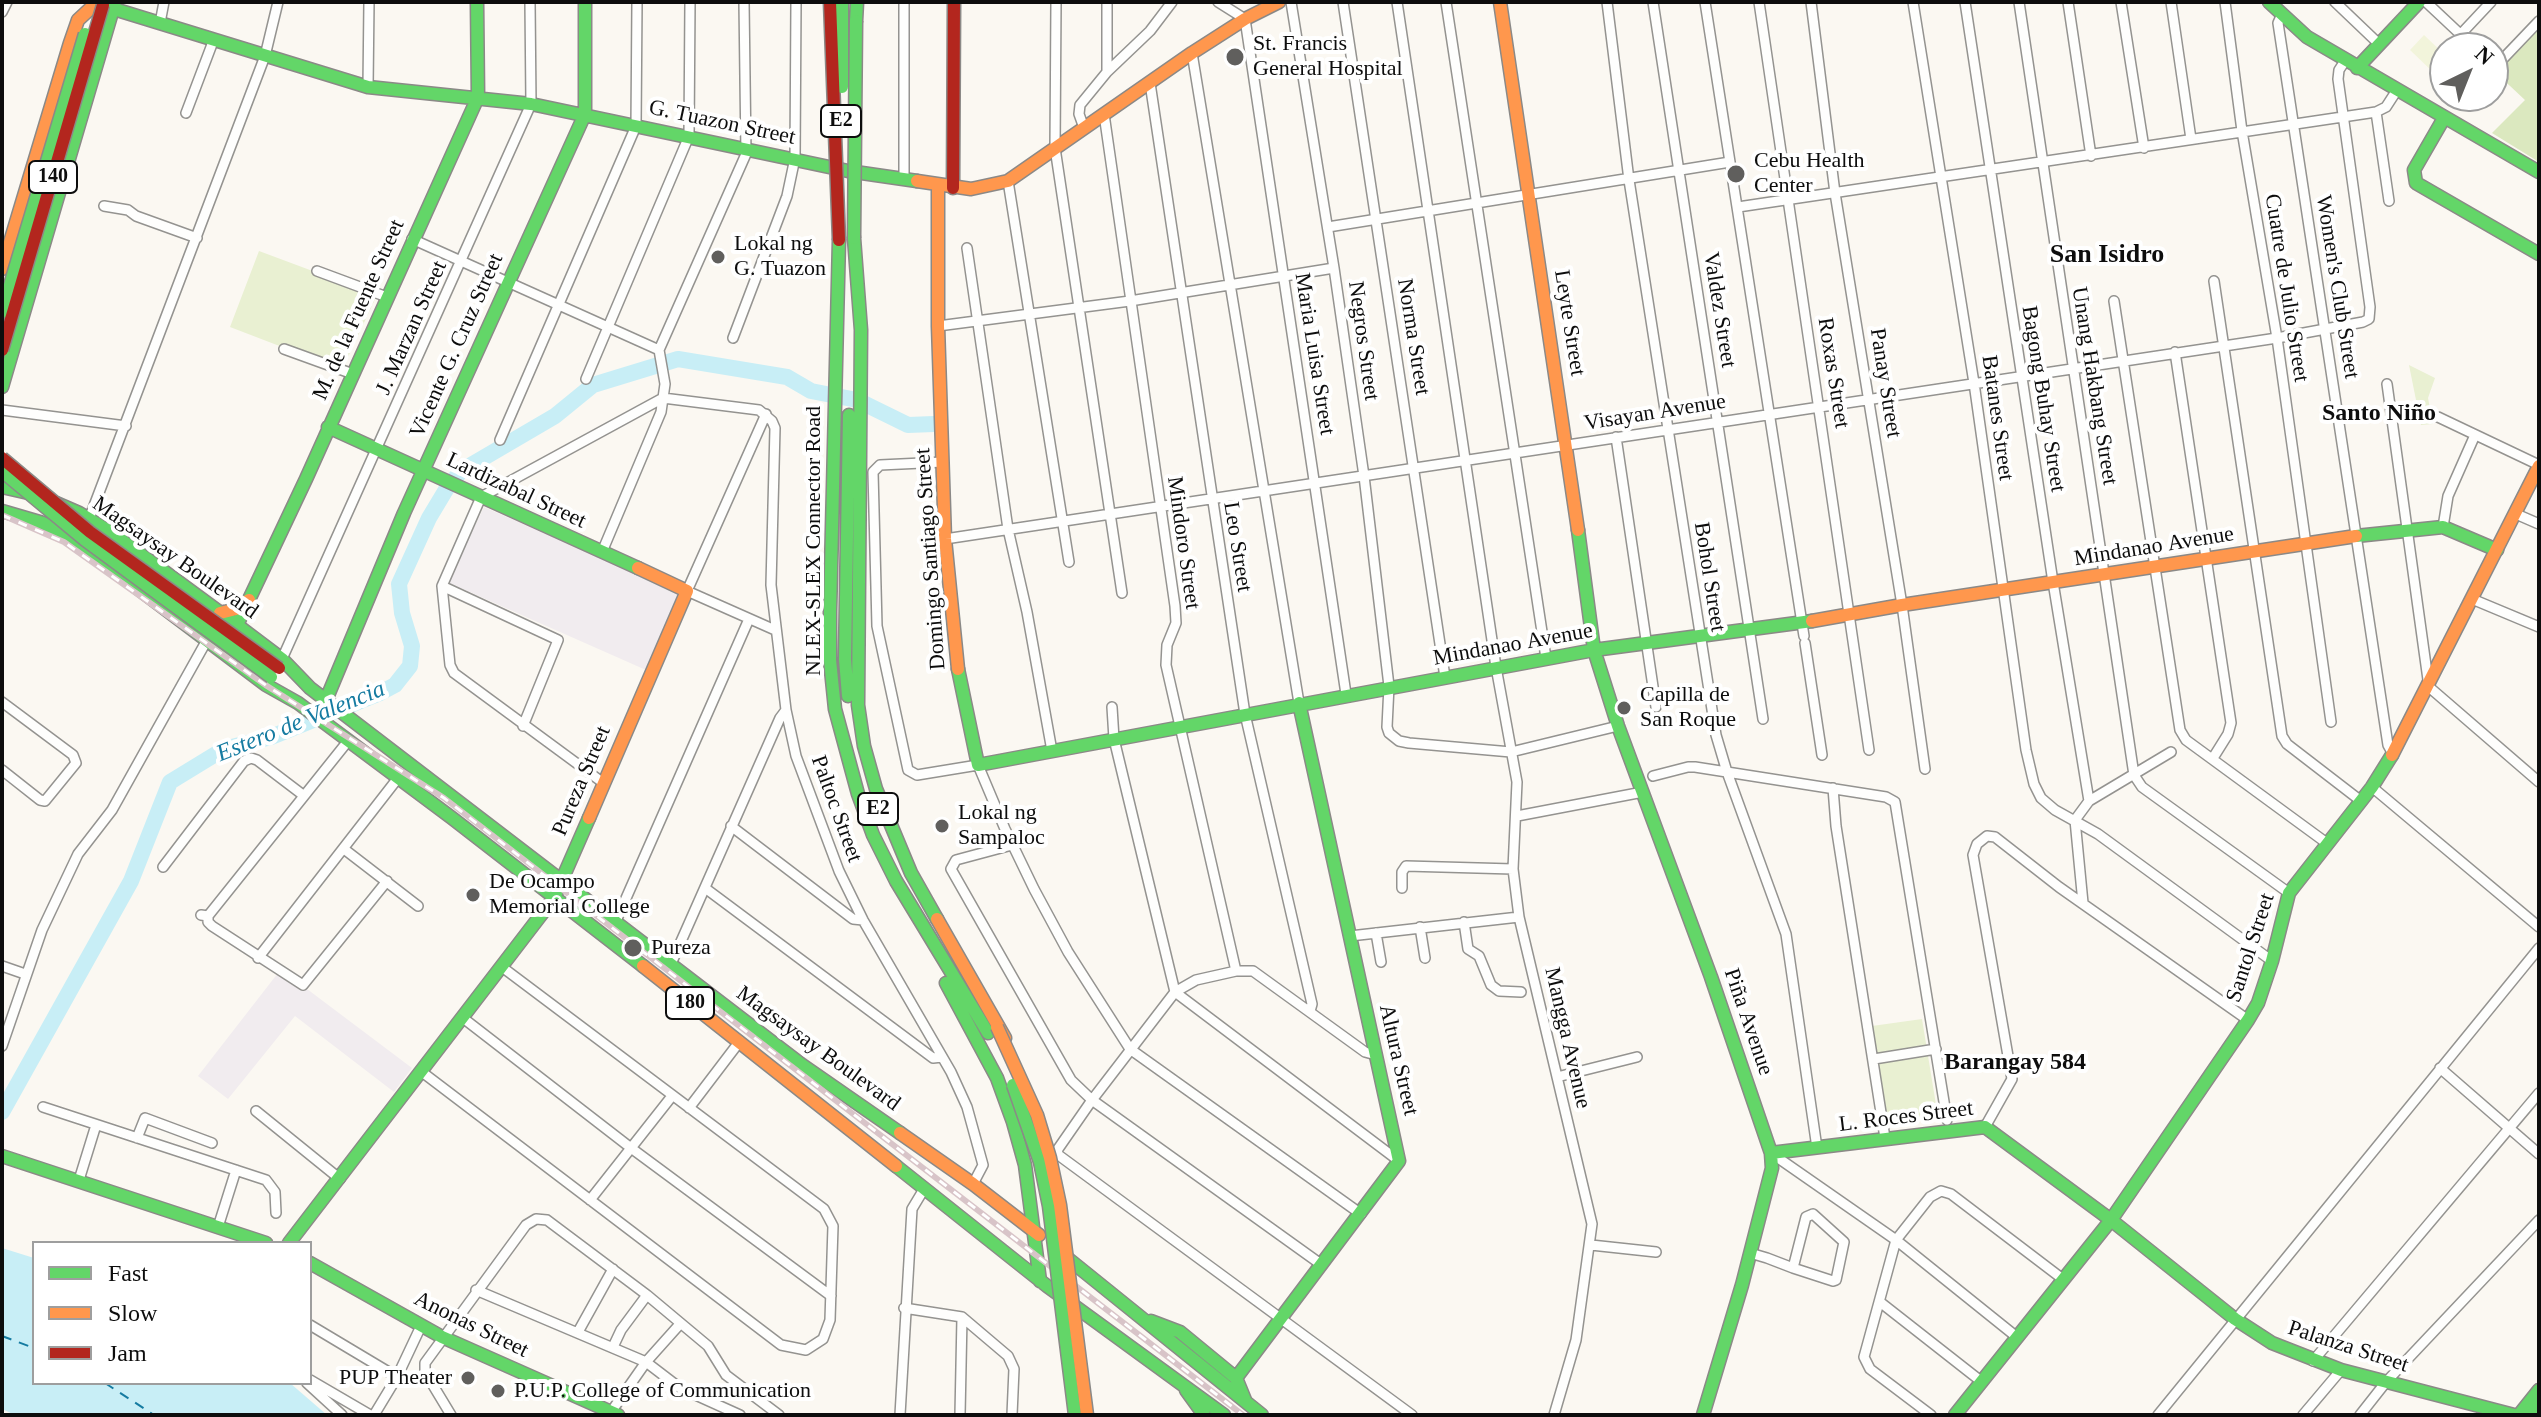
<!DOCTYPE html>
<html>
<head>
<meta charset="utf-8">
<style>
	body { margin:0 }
	#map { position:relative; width:2541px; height:1417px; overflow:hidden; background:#fbf8f2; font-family:"Times New Roman",serif }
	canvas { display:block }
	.frame { position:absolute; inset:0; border:4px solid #0d0d0d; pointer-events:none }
	.legend { position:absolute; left:32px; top:1241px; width:280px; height:144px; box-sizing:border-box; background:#fff; border:2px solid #9e9e9e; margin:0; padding:10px 14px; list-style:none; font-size:24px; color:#0d0d0d }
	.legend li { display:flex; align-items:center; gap:16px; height:40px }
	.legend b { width:40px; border:2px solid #9e9e9e }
	.north { position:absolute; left:2429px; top:32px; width:80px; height:80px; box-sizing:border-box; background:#fff; border:2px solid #9e9e9e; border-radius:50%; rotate:43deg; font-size:22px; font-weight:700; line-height:32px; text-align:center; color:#0d0d0d }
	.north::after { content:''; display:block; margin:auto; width:28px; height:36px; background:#605f5d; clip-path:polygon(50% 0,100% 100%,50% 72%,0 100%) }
</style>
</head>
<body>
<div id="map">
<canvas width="2541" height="1417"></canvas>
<div class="frame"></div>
<ul class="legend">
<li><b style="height:10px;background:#63d668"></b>Fast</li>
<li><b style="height:10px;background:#ff974d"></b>Slow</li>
<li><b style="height:10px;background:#b3261e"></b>Jam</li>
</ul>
<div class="north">N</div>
</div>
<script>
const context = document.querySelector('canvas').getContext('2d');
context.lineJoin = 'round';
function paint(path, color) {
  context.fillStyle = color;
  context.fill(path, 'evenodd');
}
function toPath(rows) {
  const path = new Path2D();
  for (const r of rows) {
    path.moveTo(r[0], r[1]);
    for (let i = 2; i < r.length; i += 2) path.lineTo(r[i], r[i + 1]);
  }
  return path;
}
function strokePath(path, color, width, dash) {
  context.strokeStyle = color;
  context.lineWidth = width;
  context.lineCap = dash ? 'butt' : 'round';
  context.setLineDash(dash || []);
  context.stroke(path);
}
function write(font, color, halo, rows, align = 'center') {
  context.font = font + ' "Times New Roman",serif';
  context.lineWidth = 8;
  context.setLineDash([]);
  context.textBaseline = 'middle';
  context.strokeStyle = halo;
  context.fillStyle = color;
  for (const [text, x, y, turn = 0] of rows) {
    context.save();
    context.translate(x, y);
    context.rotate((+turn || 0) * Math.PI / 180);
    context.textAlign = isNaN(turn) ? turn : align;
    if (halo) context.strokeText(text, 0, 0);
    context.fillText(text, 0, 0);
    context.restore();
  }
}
paint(toPath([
	[484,507,679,592,646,670,447,582],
	[278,973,302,991,307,989,412,1068,394,1092,295,1016,228,1099,198,1076]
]), '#f1ecef');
paint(toPath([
	[259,251,377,295,342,370,230,327],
	[2409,365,2435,378,2428,398,2433,424,2421,425],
	[1922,1019,1938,1117,1886,1125,1872,1026]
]), '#e9f0d2');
paint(toPath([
	[2539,24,2539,162,2492,133,2525,100,2494,71]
]), '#dbe8bf');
paint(toPath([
	[2424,35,2445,55,2445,64,2435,74,2410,50]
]), '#f2f4db');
paint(toPath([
	[2,1248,34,1258,34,1383,290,1383,327,1415,15,1415,2,1409]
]), '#c8eef6');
strokePath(toPath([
	[2,1112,131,881,170,782,224,749,271,737,380,693,395,685,410,666,412,646,402,613,399,584,429,518,447,488,461,471,555,416,593,385,678,359,787,377,811,391,857,400,908,425,934,424]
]), '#c8eef6', 16);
strokePath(toPath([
	[2,1336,34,1348],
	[105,1383,154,1415]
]), '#157ba1', 2, [10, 8]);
const street = toPath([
	[1056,2,1055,148,1122,593],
	[1218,2,1245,19,1346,694],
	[1291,2,1334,268,1364,476,1389,686,1387,727,1389,733,1399,741,1409,743,1511,752,1618,726],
	[1343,2,1445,677],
	[1397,2,1496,667,1517,782,1513,869,1519,917,1592,1224,1576,1340,1554,1415],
	[1446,2,1546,658],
	[1607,2,1629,180,1716,735,1727,772,1786,934,1817,1148],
	[1653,2,1763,719],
	[1705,2,1804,636],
	[1759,2,1869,750],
	[1811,2,1835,193,1902,605,1925,769],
	[1913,2,1974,383,2026,750,2034,784,2041,798,2055,810,2098,834,2272,961],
	[1965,2,2053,582,2089,801],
	[2019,2,2134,775,2142,787,2289,893],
	[2068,2,2091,156],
	[2121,2,2144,148],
	[2171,2,2191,139],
	[2225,2,2242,131,2277,338,2331,722],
	[2335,2,2379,44],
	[2426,2,2475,48],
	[2,12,7,2],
	[2282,14,2278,23,2388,745,2393,754],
	[160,23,164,2],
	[2460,35,2491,2],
	[1192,53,1299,703],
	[2493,64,2498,64,2539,21],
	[1107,72,1107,2],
	[1150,83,1245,714,1312,1004,1310,1011],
	[368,87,369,2],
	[2376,112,2389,201],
	[186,113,214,39],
	[1104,114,1175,606,1176,623,1167,645,1166,665,1236,971],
	[1084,128,1079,114,1080,105,1107,72,1150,31,1172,2],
	[904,179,904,2],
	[1008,181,1069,562],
	[104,206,128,210,136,216,197,238],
	[1738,207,2376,112,2386,107,2397,90],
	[1328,227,1730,162],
	[412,239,659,350],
	[967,248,1008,529,1027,612,1052,751],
	[317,271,387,297],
	[2214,281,2282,736,2287,744,2361,801],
	[2114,301,2180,730,2186,740,2328,844],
	[938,326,1130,301,1334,268],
	[733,338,787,196,795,158,796,2],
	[284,349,353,374],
	[2175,352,2231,723,2228,734,2213,758],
	[586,379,689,136,690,2],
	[2387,384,2429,687,2539,782],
	[2,410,126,426],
	[766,414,687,591,775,630],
	[2438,417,2539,465],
	[1616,437,1656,707],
	[500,440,636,126,637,2],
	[943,462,880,465,873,472,877,626,908,770,917,775,978,765,1005,829,1034,889,1068,952,1130,1049,1361,1214],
	[2516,514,2539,524],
	[89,519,265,56,278,2],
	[2443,527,2448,496,2475,435],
	[945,539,2277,338,2363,322,2369,319,2370,307,2338,79,2339,70,2345,61],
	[602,552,661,412,665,384,659,350,746,154,744,2],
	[442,586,558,640,523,726],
	[2472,599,2539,627],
	[1805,643,1822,755],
	[282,659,531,104,530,2],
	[2,702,73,755,76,763,45,801,40,800,2,770],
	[1112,707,1114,739,1175,992],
	[1653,776,1688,767,1695,767,1886,797,1895,802,1947,1120],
	[602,782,454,673,450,665,442,586,481,497,663,398,759,410,772,421,775,428,771,585,786,710,796,756,839,871,863,920,951,1072,967,1107,983,1165,973,1184],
	[2372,787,2539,927],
	[1833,788,1836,826,1885,1138],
	[1517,816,1643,792],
	[731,826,853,919,863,920],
	[1012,845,956,860,951,869,1071,1080,1092,1100,1322,1265],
	[344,849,418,906],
	[163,867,244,761,251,758,257,760,303,795],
	[705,888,933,1058,942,1057],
	[1402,888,1402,872,1406,866,1513,869],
	[2083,903,2075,820,2089,801,2171,752],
	[201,915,208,916,208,922,212,926,303,985,387,881],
	[208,916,348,741],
	[616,921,749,619],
	[1464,922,1468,949,1479,956,1491,985,1499,991,1521,992],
	[1420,927,1425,958],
	[1376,933,1381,962],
	[1350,936,1519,917],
	[258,958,398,778],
	[671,964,780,718,786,710],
	[2,966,25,974],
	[1175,992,1399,1161],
	[463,1018,631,1148,831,1296],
	[2,1046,42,930,78,854,112,810,207,640],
	[1376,1055,1365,1052,1253,971,1236,971,1196,980,1175,992,1092,1100,1058,1149,1057,1154,1412,1415],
	[1874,1059,1936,1049],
	[2440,1068,2539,1154],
	[422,1072,781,1345,806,1350,823,1339,830,1320,833,1226,824,1209,502,967],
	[1557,1077,1637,1057],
	[43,1107,266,1180,275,1192,276,1213],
	[689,1108,740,1041],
	[256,1111,340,1179],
	[1985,1127,2012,1079,1973,855,1977,844,1987,836,1995,837,2059,887,2248,1020],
	[137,1138,145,1118,212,1143],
	[1771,1153,1896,1240,2018,1338],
	[79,1180,96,1125],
	[590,1200,672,1096],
	[218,1227,236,1170],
	[1591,1245,1656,1252],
	[1750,1253,1767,1258,1793,1268,1833,1281,1836,1280,1844,1242,1813,1214,1806,1217,1793,1268],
	[476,1290,646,1362,680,1388,740,1415],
	[1880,1302,1982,1382],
	[904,1308,962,1317,1008,1356,1014,1369,1012,1415],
	[310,1325,397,1377],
	[578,1332,613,1269],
	[613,1347,621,1330,647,1295],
	[2313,1361,2539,1093],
	[310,1380,370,1415],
	[307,1383,342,1415],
	[611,1412,646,1362,680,1324],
	[374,1415,397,1377,421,1326],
	[451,1415,425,1372,425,1363,526,1225,536,1219,547,1220,647,1295,708,1346,726,1375,779,1415],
	[900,1415,912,1209,924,1189],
	[960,1415,962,1317],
	[1931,1415,1870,1369,1864,1357,1896,1240,1930,1197,1941,1191,1951,1194,2064,1280],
	[2158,1415,2539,948],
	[2303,1415,2341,1370],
	[2360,1415,2386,1382,2539,1220]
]);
const fast = toPath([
	[2269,2,2307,37,2539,172],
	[114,9,368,87,531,104,848,171,917,181],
	[856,21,857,2],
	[2357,68,2419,2],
	[2444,118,2414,170,2416,183,2539,254],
	[854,238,861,330,858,705,864,746,876,789,911,873,937,919],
	[839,240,830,611,830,660,835,709,858,794,873,835,896,881,988,1033],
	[2,387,115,2],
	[328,427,638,568],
	[2,487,33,494],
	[56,503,79,513,112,533,237,625,282,659,310,688,802,1065,900,1133],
	[2,511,43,523,67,535,266,685,298,703,452,818,643,966],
	[1578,530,1594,650,1618,726,1711,977,1771,1153,1772,1168,1742,1285,1703,1415],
	[2356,536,2443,527,2497,550],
	[237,625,306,479,478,97,477,2],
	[958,669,978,765,1594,650,1812,621],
	[848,696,845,659,849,415],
	[326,700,404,513,585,114,585,2],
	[946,983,997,1078,1013,1122,1025,1165,1040,1281],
	[1771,1153,1985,1127,2111,1220,2235,1319,2272,1343,2341,1370,2514,1415],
	[2,1156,266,1243],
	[896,1166,1047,1286,1224,1415],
	[289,1243,554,898,589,818],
	[1061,1253,1262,1415],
	[310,1263,442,1337,618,1415],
	[1151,1321,1180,1332,1236,1378,1245,1400],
	[1236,1378,1399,1161,1299,703],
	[1186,1390,1204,1415],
	[1955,1415,2111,1220,2248,1020,2258,1003,2272,961,2289,893,2372,787,2392,755],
	[2519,1415,2539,1390],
	[2529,1415,2539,1402]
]);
const slow = toPath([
	[1500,2,1578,530],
	[917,181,971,189,1008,181,1192,53,1245,19,1279,2],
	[938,185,938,326,945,539,958,669],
	[2,269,70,43,78,20,92,7],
	[220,613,236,609,249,600],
	[1812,621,1902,605,2356,536],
	[2392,755,2539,466],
	[589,818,687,591,638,568],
	[937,919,1005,1038],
	[643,966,896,1166],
	[900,1133,973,1184,1039,1235]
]);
const jam = toPath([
	[953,188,954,2]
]);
strokePath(street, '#949390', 12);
strokePath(fast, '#8b8987', 15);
strokePath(slow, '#8b8987', 15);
strokePath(jam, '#8b8987', 15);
strokePath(street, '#fefefd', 9);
strokePath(fast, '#63d668', 12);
strokePath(slow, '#ff974d', 12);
strokePath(jam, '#b3261e', 12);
const rail = toPath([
	[2,515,64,542,267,686,444,798,1243,1415]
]);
strokePath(rail, '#d8c4c8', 6);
strokePath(rail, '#fff', 3, [9]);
const fastBridge = toPath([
	[842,2,842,87],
	[854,238,856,21],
	[2,312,85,34],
	[2,471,85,540,271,677],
	[1013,1085,1040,1162,1049,1206,1075,1415]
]);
const slowBridge = toPath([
	[997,1027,1037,1115,1050,1158,1060,1205,1087,1415]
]);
const jamBridge = toPath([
	[830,2,839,240],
	[2,350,103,5],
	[2,458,90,532,279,668]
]);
strokePath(fastBridge, '#8b8987', 15, []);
strokePath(slowBridge, '#8b8987', 15, []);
strokePath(jamBridge, '#8b8987', 15, []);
strokePath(fastBridge, '#63d668', 12);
strokePath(slowBridge, '#ff974d', 12);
strokePath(jamBridge, '#b3261e', 12);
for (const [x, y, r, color] of [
	[1235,57,10,"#605f5d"],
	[1736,174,10,"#605f5d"],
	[718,257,8,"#605f5d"],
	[1624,708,8,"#605f5d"],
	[942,826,8,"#605f5d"],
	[473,895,8,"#605f5d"],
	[633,948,10,"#605f5d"],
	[468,1378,8,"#605f5d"],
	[498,1391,8,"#605f5d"]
]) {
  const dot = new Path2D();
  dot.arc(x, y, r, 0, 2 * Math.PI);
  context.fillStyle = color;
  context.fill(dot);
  strokePath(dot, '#fff', 3);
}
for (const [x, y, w] of [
	[841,121,40],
	[53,177,48],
	[878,809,40],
	[690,1003,48]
]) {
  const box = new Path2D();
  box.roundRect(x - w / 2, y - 16, w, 32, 6);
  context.fillStyle = '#fff';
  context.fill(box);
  strokePath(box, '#0d0d0d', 2);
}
write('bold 20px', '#0d0d0d', null, [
	["E2",841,121],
	["140",53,177],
	["E2",878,809],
	["180",690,1003]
]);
write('22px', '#0d0d0d', '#fff', [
	["St. Francis",1253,44],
	["General Hospital",1253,69],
	["Cebu Health",1754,161],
	["Center",1754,186],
	["Lokal ng",734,244],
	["G. Tuazon",734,269],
	["Capilla de",1640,695],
	["San Roque",1640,720],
	["Lokal ng",958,813],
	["Sampaloc",958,838],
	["De Ocampo",489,882],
	["Memorial College",489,907],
	["Pureza",651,948],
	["PUP Theater",452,1378,"right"],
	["P.U.P. College of Communication",514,1391]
], 'left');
write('22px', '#0d0d0d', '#fff', [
	["G. Tuazon Street",722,123,12],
	["Women's Club Street",2337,287,81],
	["Cuatre de Julio Street",2286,288,81],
	["M. de la Fuente Street",359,310,-66],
	["Valdez Street",1719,310,81],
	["Leyte Street",1569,323,81],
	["J. Marzan Street",412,328,-66],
	["Norma Street",1413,337,81],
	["Negros Street",1363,341,82],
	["Vicente G. Cruz Street",457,346,-66],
	["Maria Luisa Street",1314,354,81],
	["Roxas Street",1833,373,81],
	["Panay Street",1885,383,81],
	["Unang Hakbang Street",2094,386,81],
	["Bagong Buhay Street",2043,399,81],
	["Visayan Avenue",1655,413,-9],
	["Batanes Street",1997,418,82],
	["Lardizabal Street",516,491,25],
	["NLEX-SLEX Connector Road",814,541,-90],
	["Mindoro Street",1183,543,82],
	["Leo Street",1237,547,81],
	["Mindanao Avenue",2154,547,-9],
	["Magsaysay Boulevard",175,558,35],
	["Domingo Santiago Street",931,559,-94],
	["Bohol Street",1709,577,81],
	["Mindanao Avenue",1513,645,-10],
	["Pureza Street",582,781,-67],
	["Paltoc Street",836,809,70],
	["Santol Street",2251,948,-72],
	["Piña Avenue",1748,1022,71],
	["Mangga Avenue",1567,1038,77],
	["Magsaysay Boulevard",818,1049,36],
	["Altura Street",1398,1060,77],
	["L. Roces Street",1906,1117,-7],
	["Anonas Street",471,1325,26],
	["Palanza Street",2348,1347,18]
]);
write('bold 24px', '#0d0d0d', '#fff', [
	["Santo Niño",2379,414],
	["Barangay 584",2015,1063]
]);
write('italic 24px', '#157ba1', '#fff', [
	["Estero de Valencia",301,722,-22]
]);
write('bold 26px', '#0d0d0d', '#fff', [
	["San Isidro",2107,255]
]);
</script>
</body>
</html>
